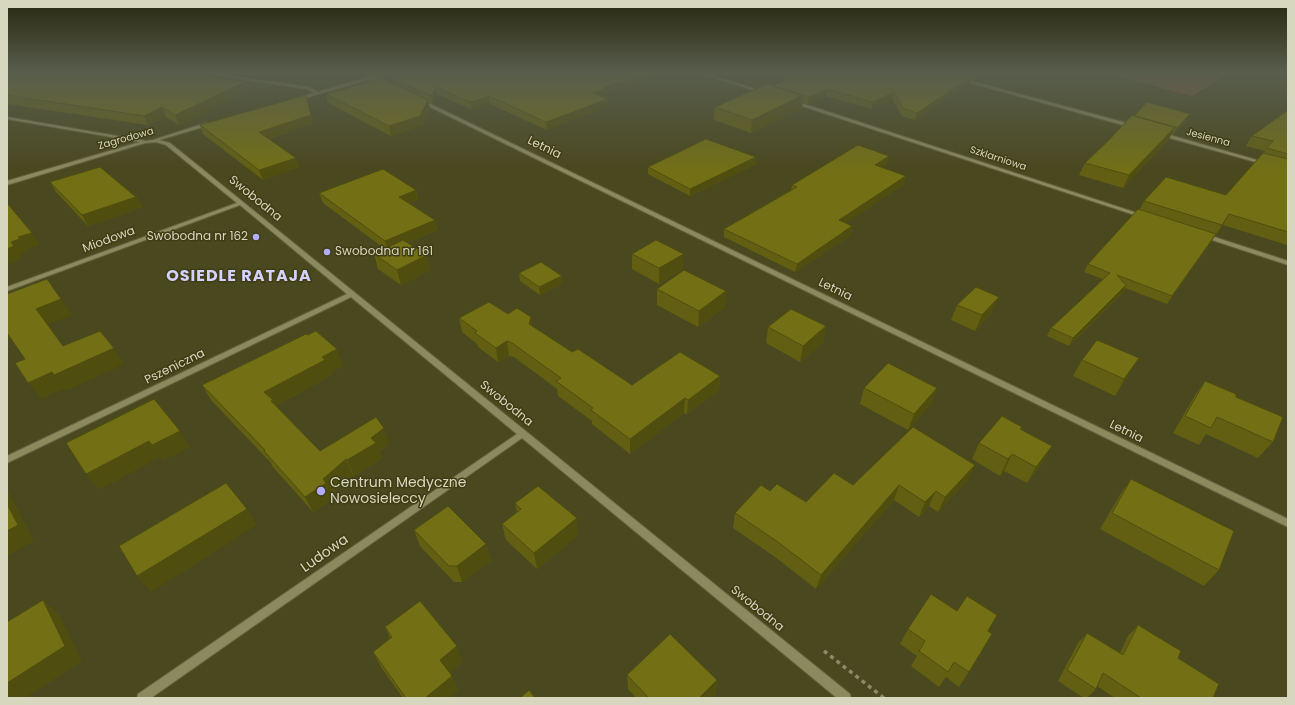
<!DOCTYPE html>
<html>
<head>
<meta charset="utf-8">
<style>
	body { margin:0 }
	#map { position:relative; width:1295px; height:705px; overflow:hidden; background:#49481f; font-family:Poppins,sans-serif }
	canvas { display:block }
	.frame { position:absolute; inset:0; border:8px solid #d7d7c0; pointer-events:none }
</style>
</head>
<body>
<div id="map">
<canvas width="1295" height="705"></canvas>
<div class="frame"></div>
</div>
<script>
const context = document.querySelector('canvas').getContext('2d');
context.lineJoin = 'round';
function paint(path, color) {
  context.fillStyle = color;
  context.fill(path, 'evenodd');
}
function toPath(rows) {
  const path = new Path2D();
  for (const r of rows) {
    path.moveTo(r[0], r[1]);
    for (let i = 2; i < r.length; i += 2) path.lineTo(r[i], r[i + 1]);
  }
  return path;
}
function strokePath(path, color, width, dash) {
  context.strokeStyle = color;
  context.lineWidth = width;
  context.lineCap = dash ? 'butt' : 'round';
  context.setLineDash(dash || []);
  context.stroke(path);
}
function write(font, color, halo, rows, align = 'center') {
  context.font = font + ' Poppins,sans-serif';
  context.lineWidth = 3;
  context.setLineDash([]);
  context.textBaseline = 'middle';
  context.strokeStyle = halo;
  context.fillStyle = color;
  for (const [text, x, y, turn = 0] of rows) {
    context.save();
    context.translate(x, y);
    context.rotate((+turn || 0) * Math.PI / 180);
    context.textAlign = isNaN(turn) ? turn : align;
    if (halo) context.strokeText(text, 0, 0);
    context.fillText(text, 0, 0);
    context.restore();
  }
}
paint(toPath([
	[1105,73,1202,73,1222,78,1192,96]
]), '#855339');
const minor = toPath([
	[204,73,211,73,308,87,318,92,371,76,385,73,390,73,376,78,386,82,386,84,384,84,372,79,297,100,295,99,296,98,314,93,307,89,204,73],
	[700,73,705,73,765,92,762,93,700,73],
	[1285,73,1288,73,1288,74,1286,74,1285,73],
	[960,78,1134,125,1134,126,1130,127,960,80,960,78],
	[420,100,422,100,1288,519,1288,527,420,102,420,100],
	[793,101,795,101,1146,216,1145,217,1141,217,793,103,793,101],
	[7,117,146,141,153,140,206,123,210,123,210,125,159,140,170,143,243,202,850,694,851,698,837,698,522,438,151,698,137,698,138,694,517,434,351,297,7,463,7,456,347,294,240,205,7,291,7,287,237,203,166,145,156,142,145,143,7,185,7,181,140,142,7,119,7,117],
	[1159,133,1163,133,1267,163,1263,164,1159,135,1159,133],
	[1205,234,1288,261,1288,265,1203,237,1203,235,1205,234]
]);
strokePath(minor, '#65633f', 2);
strokePath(toPath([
	[824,651,884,698]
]), '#8b8b6a', 3.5, [4, 4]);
paint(minor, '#8b8a5f');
paint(toPath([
	[7,73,248,91,179,125,166,117,148,125,7,104],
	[762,73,1006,73,995,79,983,75,974,81,971,80,969,84,915,120,902,116,892,99,871,109,826,96,808,105,802,103,802,108,751,133,714,120,715,107,773,86,785,81,785,79],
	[544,74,662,74,606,95,606,96,603,97,608,106,547,130,490,104,472,110,437,94,433,104,428,102,430,109,422,125,391,136,328,103,326,94,392,82,390,77],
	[1288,110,1288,243,1287,245,1223,225,1167,304,1125,288,1122,293,1069,346,1047,336,1051,328,1103,279,1084,272,1088,264,1140,209,1144,201,1226,195,1265,151,1246,146,1252,136],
	[1134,116,1187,120,1173,134,1172,134,1169,139,1123,188,1079,175,1085,163,1108,141],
	[314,123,269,139,299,167,263,180,203,134,200,125],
	[756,164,690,196,648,174,648,167],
	[887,164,881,167,904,184,845,223,852,226,851,235,795,272,724,237,724,229,791,190,792,185],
	[50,182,136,197,142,207,88,226,56,192],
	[416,190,418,199,409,203,435,220,437,230,407,243,430,270,401,285,378,269,374,254,385,249,323,203,319,193],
	[632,254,683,269,659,284,632,269],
	[519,273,562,284,540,295,520,281],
	[657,289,725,307,698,327,657,305],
	[957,305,992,312,975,331,951,320],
	[508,314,531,317,532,326,572,352,632,385,720,376,719,390,687,414,684,413,630,454,592,424,592,421,558,396,557,389,514,357,509,356,498,362,478,347,477,344,462,332,459,318],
	[826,326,823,342,800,362,766,343,768,327],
	[308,335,343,365,330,372,331,375,276,406,320,451,389,444,379,452,382,458,354,476,353,475,331,494,334,498,313,512,273,467,270,462,211,400,202,385],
	[1139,358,1115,396,1073,376,1082,360],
	[1205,381,1236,397,1273,442,1258,458,1206,434,1199,445,1173,433,1194,397],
	[864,388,937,388,931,404,908,430,860,404],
	[1022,427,1021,430,1052,446,1042,463,1027,483,1004,471,1000,476,972,459,979,443],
	[1131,479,1219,570,1204,586,1100,529,1120,495],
	[968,480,938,512,929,506,919,517,894,500,816,589,775,557,733,528,735,513,806,502,853,485],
	[515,503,578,535,537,569,506,540,502,524,517,513],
	[414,530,486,544,491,560,462,582,454,582,420,546],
	[1138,625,1178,658,1213,698,1115,698,1097,686,1096,689,1087,698,1084,698,1058,681,1078,643,1087,633,1120,653,1128,636],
	[385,627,462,662,450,672,458,690,449,698,403,698,381,667,373,652,390,638],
	[908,629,988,631,969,672,959,687,946,677,939,687,911,666,917,656,900,644],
	[627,675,717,680,715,695,711,698,636,698,628,689]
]), '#625f12');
paint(toPath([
	[646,73,662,73,662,74,606,95,606,96,594,101,593,93,603,88],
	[978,73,983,73,983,75,974,81,976,74],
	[997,73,1006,73,995,79],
	[971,77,969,84,915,120,917,113],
	[245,82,248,91,179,125,175,115],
	[436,87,437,94,433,104,431,96],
	[827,89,826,96,808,105,809,97],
	[894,92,892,99,871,109,873,102],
	[306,95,314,123,262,141,259,132],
	[803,95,802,108,751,133,752,120],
	[489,96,490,104,472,110,471,102],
	[608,99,608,106,547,130,546,122],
	[428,100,430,109,422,125,391,136,389,126],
	[162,107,166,117,148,125,144,116],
	[1190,114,1187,120,1173,134,1177,128],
	[1175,127,1169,139,1123,188,1129,175],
	[889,156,887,164,873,173,875,165],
	[756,157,756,164,690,196,690,189],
	[296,158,299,167,263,180,259,170],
	[906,176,904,184,837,229,839,220],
	[416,190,418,199,402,206,399,197],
	[136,197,142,207,88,226,82,215],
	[1229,214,1223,225,1215,236],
	[435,220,437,230,388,251,385,241],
	[852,226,851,235,795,272,797,264],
	[32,233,40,245,27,249,28,252,20,254,22,259,7,264,7,249,11,242,18,237],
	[1216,234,1211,241,1167,304,1172,296],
	[684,254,683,269,659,284,659,268],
	[427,255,430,270,401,285,397,270],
	[562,276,562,284,540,295,539,287],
	[1126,285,1122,293,1069,346,1073,338],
	[726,291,725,307,698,327,699,311],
	[999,297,992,312,975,331,982,315],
	[61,299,72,315,47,325,36,309],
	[531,317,533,331,529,324],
	[826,326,823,342,800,362,803,346],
	[7,332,13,339,7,341],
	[507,341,509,356,498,362,496,348],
	[114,348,124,364,66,391,64,389,41,399,28,383,52,372],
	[337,349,343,365,330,372,331,375,276,406,281,416,264,392,322,357],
	[1139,358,1129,374,1115,396,1124,379],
	[720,376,719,390,687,414,688,400],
	[937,388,931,404,908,430,914,414],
	[685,398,684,413,630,454,630,439],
	[384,428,389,444,379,452,382,458,354,476,347,460,371,438],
	[180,431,190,447,163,461,160,457,99,490,86,474,149,441],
	[1052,446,1042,463,1027,483,1036,467],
	[1012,454,1004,471,1000,476,1008,459],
	[346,459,353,475,331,494,334,498,313,512,305,497,323,479],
	[975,465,968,480,938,512,945,497],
	[899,485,894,500,816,589,821,575],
	[7,491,9,493,34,541,7,556],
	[936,491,929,506,919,517,925,502],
	[247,509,257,525,151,592,137,576],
	[577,518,578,535,537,569,534,553],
	[486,544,491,560,462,582,457,566],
	[43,600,60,616,82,661,25,698,7,698,7,683],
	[457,646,462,662,447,675,440,660],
	[452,676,458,690,449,698,425,698],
	[717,680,715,695,711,698,699,698]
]), '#504e0f');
const building = toPath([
	[7,73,182,73,245,82,175,115,162,107,144,116,7,95,7,73],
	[406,73,541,73,544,74,549,73,646,73,603,88,605,89,593,93,608,99,546,122,489,96,471,102,436,87,431,96,390,77,406,73],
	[786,73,955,73,971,77,917,113,903,108,894,92,873,102,827,89,809,97,773,86,794,76,786,74,788,73,786,73],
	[382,78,428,100,420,116,389,126,326,94,382,78],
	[767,84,803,95,752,120,715,107,767,84],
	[306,95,311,115,259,132,296,158,259,170,200,125,306,95],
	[1147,102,1190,114,1177,128,1134,116,1147,102],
	[1288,110,1288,154,1267,148,1273,141,1252,136,1288,110],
	[1132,115,1175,127,1129,175,1085,163,1108,141,1132,115],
	[706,139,756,157,690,189,648,167,706,139],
	[858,145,889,156,875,165,906,176,839,220,852,226,797,264,724,229,797,187,792,185,858,145],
	[1263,153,1288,159,1288,232,1229,214,1222,225,1144,201,1166,177,1226,195,1263,153],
	[100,167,136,197,82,215,50,182,100,167],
	[383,169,416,190,399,197,435,220,385,241,319,193,383,169],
	[7,203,32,233,18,237,20,239,11,242,14,246,7,249,7,203],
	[1138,209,1216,234,1172,296,1117,275,1126,285,1073,338,1051,328,1110,273,1088,264,1138,209],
	[403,240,427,255,397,270,374,254,403,240],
	[656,240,684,254,659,268,632,254,656,240],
	[541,262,562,276,539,287,519,273,541,262],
	[684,270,726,291,699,311,657,289,684,270],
	[47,279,61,299,36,309,63,346,100,331,114,348,54,375,52,372,28,383,15,363,25,359,7,333,7,294,47,279],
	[976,287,999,297,982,315,957,305,976,287],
	[489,302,508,314,517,308,531,317,529,324,572,352,578,349,632,385,680,352,720,376,688,400,685,398,630,439,591,410,593,408,556,381,561,378,512,343,507,341,496,348,475,333,477,331,459,318,489,302],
	[791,309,826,326,803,346,768,327,791,309],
	[316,331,337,349,322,357,325,360,264,392,273,400,271,401,320,451,376,417,384,428,371,438,376,443,347,460,346,459,323,479,326,483,305,497,264,451,265,450,202,385,306,334,308,335,316,331],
	[1097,340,1139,358,1124,379,1082,360,1097,340],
	[888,363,937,388,914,414,864,388,888,363],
	[1205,381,1236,394,1236,397,1283,417,1273,442,1217,417,1211,428,1185,416,1205,381],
	[154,399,180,431,152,445,149,441,86,474,66,443,154,399],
	[1002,416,1022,427,1020,429,1052,446,1036,467,1012,454,1008,459,979,443,1002,416],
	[913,427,975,465,945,497,936,491,925,502,899,485,821,575,778,542,735,513,761,485,770,491,777,484,806,502,834,473,853,485,913,427],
	[1131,479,1234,531,1219,570,1112,513,1131,479],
	[226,483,247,509,137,576,119,546,226,483],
	[538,486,577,518,534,553,502,524,521,509,515,503,538,486],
	[7,504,18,525,7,531,7,504],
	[448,506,486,544,457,566,449,566,414,530,448,506],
	[931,594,957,611,967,596,997,615,988,631,992,634,969,672,954,662,948,672,919,651,925,641,908,629,931,594],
	[43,600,65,646,7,683,7,622,43,600],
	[420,601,457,646,440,660,452,676,425,698,406,698,373,652,392,637,385,627,420,601],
	[1138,625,1181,651,1178,658,1219,684,1213,698,1141,698,1103,673,1096,689,1067,670,1087,633,1123,655,1138,625],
	[670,634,717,680,699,698,649,698,627,675,670,634],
	[529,690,535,698,520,698,529,690]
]);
paint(building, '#726f15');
strokePath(building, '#504e0f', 1);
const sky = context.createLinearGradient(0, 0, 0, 171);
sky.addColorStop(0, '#282811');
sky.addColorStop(0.43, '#595e4d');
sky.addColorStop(1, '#595e4d00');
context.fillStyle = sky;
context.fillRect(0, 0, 1295, 171);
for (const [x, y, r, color] of [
	[256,237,4,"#b2adf9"],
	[327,252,4,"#b2adf9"],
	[321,491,5,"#b2adf9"]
]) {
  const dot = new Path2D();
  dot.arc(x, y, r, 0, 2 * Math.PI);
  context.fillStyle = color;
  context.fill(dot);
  strokePath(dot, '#3f3d13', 1.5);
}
write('10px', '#d7d7c0', '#3f3d13', [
	["Jesienna",1208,138,15],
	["Zagrodowa",126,139,-16],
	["Szklarniowa",998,159,18]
]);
write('12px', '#d7d7c0', '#3f3d13', [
	["Letnia",544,148,26],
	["Swobodna",255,199,39],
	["Miodowa",109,240,-20],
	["Letnia",835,290,26],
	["Pszeniczna",175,367,-26],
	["Swobodna",506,404,39],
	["Letnia",1126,432,26],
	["Swobodna",757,609,39]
]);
write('12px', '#d7d7c0', '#3f3d13', [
	["Swobodna nr 162",248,237],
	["Swobodna nr 161",335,252,"left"]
], 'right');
write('14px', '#d7d7c0', '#3f3d13', [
	["Centrum Medyczne",330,483],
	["Nowosieleccy",330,499]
], 'left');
write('14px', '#d7d7c0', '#3f3d13', [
	["Ludowa",325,554,-35]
]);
context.letterSpacing = '1px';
write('bold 16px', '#d4d2fe', '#3f3d13', [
	["OSIEDLE RATAJA",239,277]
]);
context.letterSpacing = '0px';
</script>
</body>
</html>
